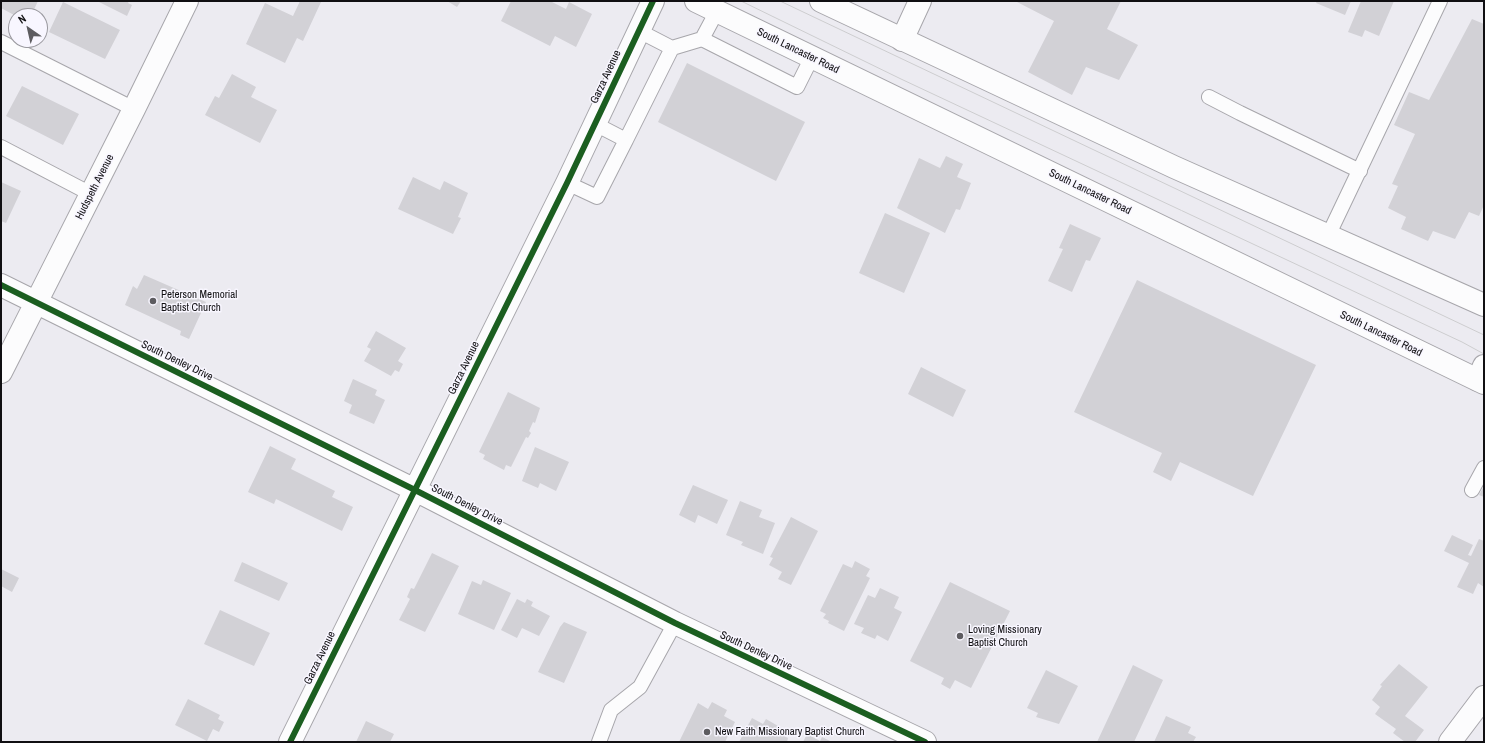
<!DOCTYPE html>
<html>
<head>
<meta charset="utf-8">
<style>
	body { margin:0 }
	#map { position:relative; width:1485px; height:743px; overflow:hidden; background:#ecebf1; font-family:"Archivo Narrow",sans-serif }
	canvas { display:block }
	.frame { position:absolute; inset:0; border:2px solid #100f12; pointer-events:none }
	.north { position:absolute; left:8px; top:8px; width:40px; height:40px; box-sizing:border-box; background:#f8f6ff; border:1px solid #9b9aa0; border-radius:50%; rotate:326deg; font-size:11px; font-weight:700; line-height:16px; text-align:center; color:#100f12 }
	.north::after { content:''; display:block; margin:auto; width:14px; height:18px; background:#5d5c60; clip-path:polygon(50% 0,100% 100%,50% 72%,0 100%) }
</style>
</head>
<body>
<div id="map">
<canvas width="1485" height="743"></canvas>
<div class="frame"></div>
<div class="north">N</div>
</div>
<script>
const context = document.querySelector('canvas').getContext('2d');
context.lineJoin = 'round';
function paint(path, color) {
  context.fillStyle = color;
  context.fill(path, 'evenodd');
}
function toPath(rows) {
  const path = new Path2D();
  for (const r of rows) {
    path.moveTo(r[0], r[1]);
    for (let i = 2; i < r.length; i += 2) path.lineTo(r[i], r[i + 1]);
  }
  return path;
}
function strokePath(path, color, width, dash) {
  context.strokeStyle = color;
  context.lineWidth = width;
  context.lineCap = dash ? 'butt' : 'round';
  context.setLineDash(dash || []);
  context.stroke(path);
}
function write(font, color, halo, rows, align = 'center') {
  context.font = font + ' "Archivo Narrow",sans-serif';
  context.lineWidth = 3;
  context.setLineDash([]);
  context.textBaseline = 'middle';
  context.strokeStyle = halo;
  context.fillStyle = color;
  for (const [text, x, y, turn = 0] of rows) {
    context.save();
    context.translate(x, y);
    context.rotate((+turn || 0) * Math.PI / 180);
    context.textAlign = isNaN(turn) ? turn : align;
    if (halo) context.strokeText(text, 0, 0);
    context.fillText(text, 0, 0);
    context.restore();
  }
}
paint(toPath([
	[1,1,38,1,31,16,16,16,1,8],
	[97,1,129,1,128,3,132,5,127,16],
	[300,1,318,1,321,2,303,41,297,38,285,63,246,44,265,3,293,16],
	[447,1,461,1,457,7],
	[511,1,550,1,566,9,569,2,592,14,576,47,555,36,550,46,501,21],
	[1018,1,1121,1,1107,29,1138,45,1119,80,1086,67,1072,95,1028,72,1054,21,1017,2],
	[1317,1,1351,1,1345,15,1316,3],
	[1361,1,1394,1,1379,36,1365,30,1362,37,1348,32],
	[63,2,120,30,105,59,49,32],
	[1472,19,1484,24,1484,205,1479,216,1469,212,1455,239,1433,231,1428,241,1401,229,1406,217,1388,208,1398,186,1392,184,1415,134,1394,125,1409,92,1429,100],
	[687,63,805,122,776,181,658,122],
	[232,74,256,87,251,97,277,110,260,143,205,115,215,96,219,98],
	[22,86,79,114,63,145,6,116],
	[946,156,963,164,957,177,971,183,960,210,956,209,945,233,897,208,919,158,940,168],
	[413,177,440,190,444,181,468,193,458,217,461,218,453,234,398,209],
	[1,182,21,191,6,223,1,221],
	[885,213,930,233,904,293,859,273],
	[1070,224,1101,238,1090,261,1086,260,1072,292,1048,281,1063,249,1059,248],
	[144,275,206,302,189,339,180,335,181,331,125,305,133,286,137,289],
	[1137,280,1316,365,1253,496,1180,462,1171,481,1153,472,1162,453,1074,412],
	[376,331,406,348,398,361,403,364,399,372,395,370,391,376,364,361,371,349,367,347],
	[921,367,966,390,953,417,908,394],
	[353,379,377,390,375,395,385,400,374,424,349,413,352,405,344,401],
	[508,392,540,408,535,423,533,422,529,431,531,433,528,438,526,437,511,467,506,465,504,470,483,459,485,455,479,452],
	[270,446,296,459,291,469,335,491,332,497,353,507,342,531,276,499,274,504,248,492],
	[535,447,569,462,556,491,540,483,538,488,522,481],
	[693,485,728,500,717,524,698,515,695,523,679,515],
	[1484,486,1484,497,1479,495],
	[740,501,762,510,759,517,775,523,763,554,741,545,743,542,726,535],
	[791,517,818,531,791,585,778,579,782,572,769,565,773,558,770,557],
	[1452,535,1473,545,1468,555,1471,556,1479,539,1484,541,1484,587,1478,583,1473,594,1457,587,1469,563,1444,551],
	[432,553,459,566,425,632,399,620,410,599,407,597,411,588,414,589],
	[855,561,870,569,866,576,870,578,844,631,828,623,829,621,823,618,826,614,820,611,843,564,852,568],
	[242,562,288,583,279,601,234,581],
	[1,569,19,578,12,592,1,586],
	[483,580,511,593,494,630,458,614,472,581,481,585],
	[950,582,1010,611,971,688,955,680,950,689,941,684,944,678,910,661],
	[880,588,899,597,894,608,902,612,888,641,877,635,875,639,861,633,864,628,854,624,868,595,875,598],
	[517,599,525,603,527,599,533,602,531,606,550,616,539,636,522,628,517,638,501,630],
	[220,610,270,633,254,666,204,644],
	[564,622,587,632,564,683,538,672,560,627],
	[1399,664,1428,687,1405,716,1424,730,1415,742,1405,742,1393,733,1396,729,1375,714,1380,707,1372,700,1382,686,1380,685],
	[1133,665,1163,680,1134,742,1097,742],
	[1046,670,1078,686,1059,724,1036,717,1038,713,1027,708],
	[188,699,220,715,218,719,224,722,219,732,213,729,207,741,175,725],
	[712,702,727,710,724,716,735,722,725,742,679,742,698,703,708,709],
	[1166,716,1191,727,1188,733,1196,737,1193,742,1154,742],
	[752,718,763,724,766,719,785,730,782,735,788,738,787,742,739,742],
	[366,721,394,734,390,742,356,742],
	[807,734,820,741,822,737,832,742,803,742]
]), '#d2d1d6');
const service = toPath([
	[702,39,797,87,812,57],
	[1,42,134,109],
	[672,48,702,39,717,11],
	[1209,97,1240,113,1360,171],
	[626,140,672,48,639,31],
	[1,147,91,194],
	[567,183,597,197,626,140,595,124],
	[1328,236,1440,1],
	[1472,490,1484,468],
	[599,742,611,710,640,687,675,623]
]);
const minor = toPath([
	[902,40,920,1],
	[1,285,415,490,675,623,925,742],
	[1,372,134,109,187,1],
	[290,742,567,183,653,1],
	[1450,742,1484,697]
]);
const tertiary = toPath([
	[1478,380,1484,366]
]);
const secondary = toPath([
	[696,1,1484,383],
	[821,1,1174,167,1484,305]
]);
strokePath(service, '#a7a6ab', 16);
strokePath(minor, '#a7a6ab', 24);
strokePath(tertiary, '#a7a6ab', 24);
strokePath(secondary, '#a7a6ab', 24);
strokePath(service, '#fcfcfd', 14);
strokePath(minor, '#fcfcfd', 22);
strokePath(tertiary, '#fcfcfd', 22);
strokePath(secondary, '#fcfcfd', 22);
strokePath(toPath([
	[741,1,901,79,1462,342,1484,354],
	[780,1,1484,335]
]), '#cdcdcf', 1);
strokePath(toPath([
	[1,285,415,490,675,623,925,742],
	[290,742,567,183,653,1]
]), '#1b5e20', 6);
for (const [x, y, r, color] of [
	[153,301,4,"#5d5c60"],
	[960,636,4,"#5d5c60"],
	[707,732,4,"#5d5c60"]
]) {
  const dot = new Path2D();
  dot.arc(x, y, r, 0, 2 * Math.PI);
  context.fillStyle = color;
  context.fill(dot);
  strokePath(dot, '#f8f6ff', 1.5);
}
write('11px', '#100f12', '#f8f6ff', [
	["South Lancaster Road",798,51,26],
	["Garza Avenue",606,77,-65],
	["Hudspeth Avenue",95,187,-63],
	["South Lancaster Road",1090,192,26],
	["South Lancaster Road",1381,334,26],
	["South Denley Drive",177,361,26],
	["Garza Avenue",464,368,-64],
	["South Denley Drive",467,505,27],
	["South Denley Drive",756,651,25],
	["Garza Avenue",320,658,-64]
]);
write('11px', '#100f12', '#f8f6ff', [
	["Peterson Memorial",161,295],
	["Baptist Church",161,308],
	["Loving Missionary",968,630],
	["Baptist Church",968,643],
	["New Faith Missionary Baptist Church",715,732]
], 'left');
</script>
</body>
</html>
